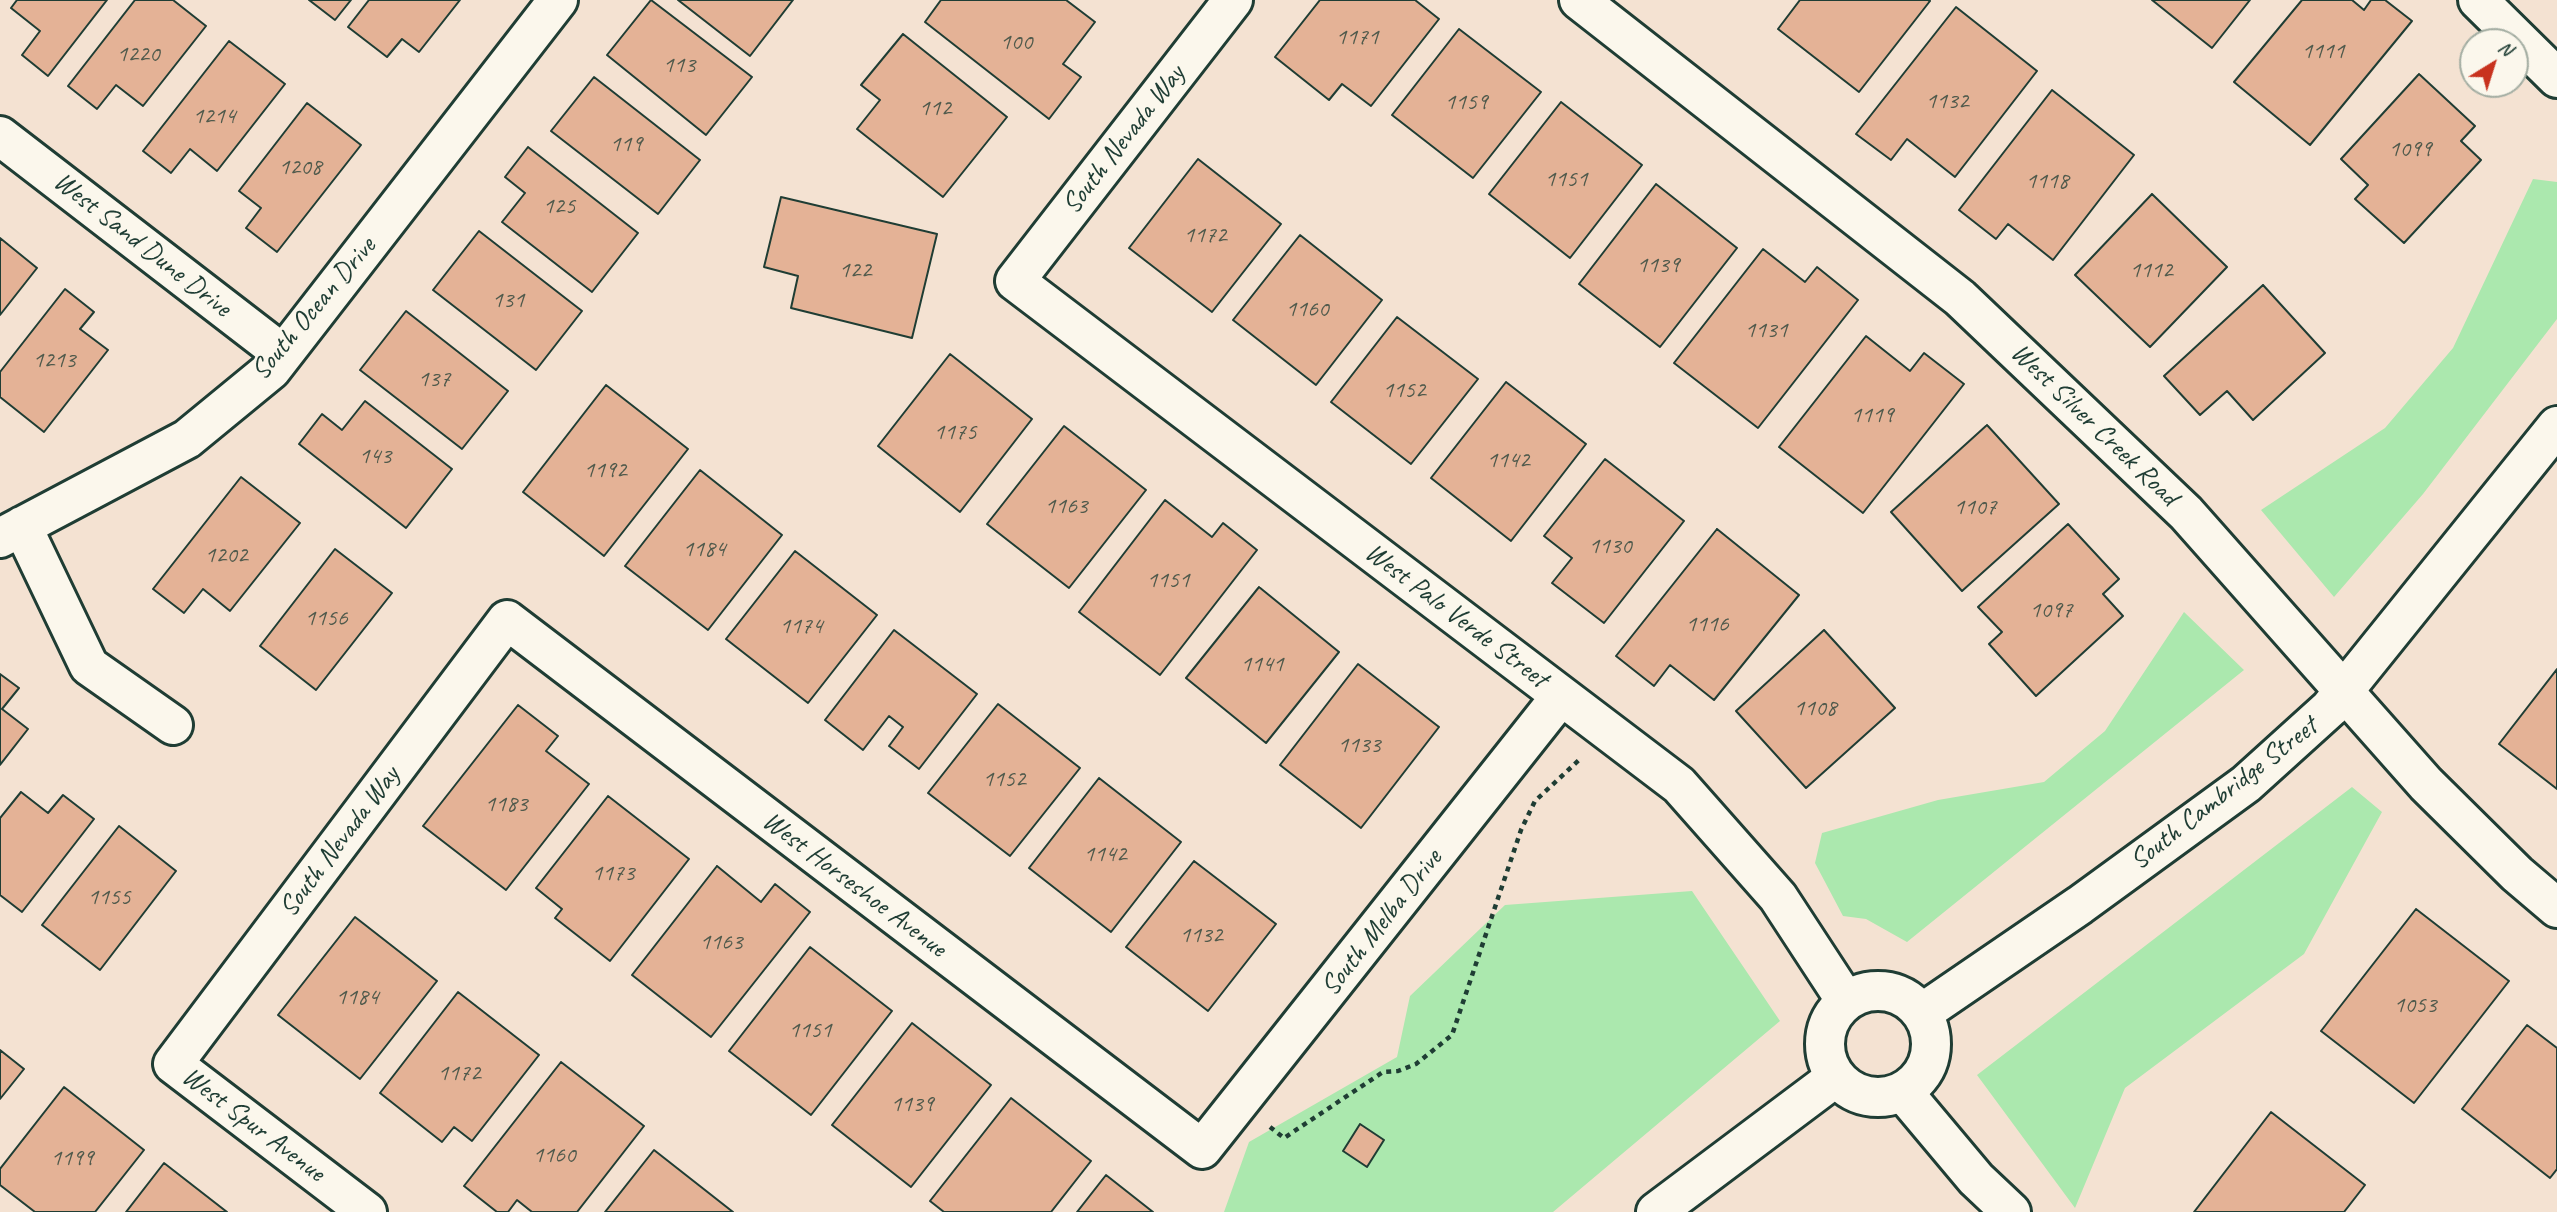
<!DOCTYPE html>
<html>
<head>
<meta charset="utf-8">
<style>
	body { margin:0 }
	#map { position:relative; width:2557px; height:1212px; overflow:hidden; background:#f4e2d2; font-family:Caveat,sans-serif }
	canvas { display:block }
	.north { position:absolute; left:2459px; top:28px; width:70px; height:70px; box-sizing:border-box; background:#fbf7ec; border:2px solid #a3ada2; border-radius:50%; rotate:38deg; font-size:19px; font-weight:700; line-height:28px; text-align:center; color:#1f3d34 }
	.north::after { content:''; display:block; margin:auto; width:24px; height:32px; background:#c8321e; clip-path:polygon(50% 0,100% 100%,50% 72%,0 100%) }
</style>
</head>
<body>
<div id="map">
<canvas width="2557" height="1212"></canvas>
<div class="north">N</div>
</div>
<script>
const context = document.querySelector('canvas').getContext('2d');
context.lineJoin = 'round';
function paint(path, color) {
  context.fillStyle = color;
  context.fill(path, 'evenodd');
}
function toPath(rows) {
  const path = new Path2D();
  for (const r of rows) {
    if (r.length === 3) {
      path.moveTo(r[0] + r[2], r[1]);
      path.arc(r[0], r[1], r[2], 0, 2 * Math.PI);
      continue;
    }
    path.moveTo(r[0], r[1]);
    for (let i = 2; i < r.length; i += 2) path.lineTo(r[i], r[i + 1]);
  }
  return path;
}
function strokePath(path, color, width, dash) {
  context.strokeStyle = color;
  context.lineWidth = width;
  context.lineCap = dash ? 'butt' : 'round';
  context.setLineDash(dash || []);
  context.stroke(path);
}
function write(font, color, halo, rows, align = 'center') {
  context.font = font + ' Caveat,sans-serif';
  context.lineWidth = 5;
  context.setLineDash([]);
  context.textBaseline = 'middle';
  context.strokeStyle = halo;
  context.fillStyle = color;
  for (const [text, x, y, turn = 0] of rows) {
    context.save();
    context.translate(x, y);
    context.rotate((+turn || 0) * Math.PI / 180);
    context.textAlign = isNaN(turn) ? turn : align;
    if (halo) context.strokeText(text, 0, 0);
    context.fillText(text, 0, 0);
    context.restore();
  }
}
paint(toPath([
	[2533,179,2557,182,2557,319,2423,494,2334,597,2261,510,2385,428,2453,348],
	[2184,612,2244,670,1907,942,1866,919,1843,916,1815,863,1822,833,1938,800,2044,782,2105,731],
	[2352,787,2382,812,2304,954,2125,1088,2075,1208,1977,1075],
	[1692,891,1780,1021,1553,1212,1224,1212,1249,1142,1397,1057,1410,996,1505,905]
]), '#abe8ae');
const building = toPath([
	[17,0,107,0,48,76,22,55,40,31,11,8,17,0],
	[135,0,173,0,206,26,143,106,116,85,97,109,68,86,135,0],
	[309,0,351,0,335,20,309,0],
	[369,0,460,0,419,52,402,39,387,57,348,27,369,0],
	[651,0,752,77,706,135,607,55,651,0],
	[678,0,793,0,750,56,678,0],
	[941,0,1066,0,1095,22,1063,64,1081,77,1049,119,925,22,941,0],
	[1320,0,1415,0,1439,19,1371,106,1342,84,1329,100,1275,57,1320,0],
	[1800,0,1928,0,1930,1,1859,92,1778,29,1800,0],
	[2152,0,2250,0,2212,48,2152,0],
	[2302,0,2352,0,2364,10,2371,0,2385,0,2412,21,2310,145,2234,82,2302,0],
	[1956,7,2037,71,1955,177,1907,139,1891,160,1856,134,1956,7],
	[1459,29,1541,92,1473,178,1392,115,1459,29],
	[903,34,1007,117,943,197,857,129,880,100,861,85,903,34],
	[229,41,285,84,217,171,190,149,171,173,143,151,229,41],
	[2419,74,2475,126,2461,141,2481,160,2404,243,2355,199,2368,185,2341,159,2419,74],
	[594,77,700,160,658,214,551,131,594,77],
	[2052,90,2134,155,2053,260,2008,224,1996,239,1959,210,2052,90],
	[1561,102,1642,165,1570,258,1489,194,1561,102],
	[307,103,361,145,277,252,246,228,261,208,239,191,307,103],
	[528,147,638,233,592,292,502,222,525,193,505,177,528,147],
	[1198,159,1281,224,1212,312,1129,248,1198,159],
	[1656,184,1737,248,1660,347,1579,284,1656,184],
	[2152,194,2227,267,2150,347,2075,275,2152,194],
	[781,197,937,234,912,338,791,308,798,276,764,267,781,197],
	[479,231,582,311,536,370,433,290,479,231],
	[1300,235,1382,300,1316,385,1233,320,1300,235],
	[0,238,37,268,0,315,0,238],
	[1763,249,1805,282,1817,267,1858,300,1758,428,1674,363,1763,249],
	[2263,285,2325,353,2253,420,2227,391,2200,415,2164,376,2263,285],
	[65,289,94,312,80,329,108,350,44,432,0,397,0,372,65,289],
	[406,311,508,391,462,449,360,370,406,311],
	[1397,317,1478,379,1411,464,1331,402,1397,317],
	[1866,336,1910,371,1924,353,1964,384,1863,513,1779,447,1866,336],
	[950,354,1032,419,960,512,878,446,950,354],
	[1506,382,1586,444,1511,541,1431,478,1506,382],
	[606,385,688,449,604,556,523,492,606,385],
	[365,401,452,469,406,528,299,444,322,414,342,430,365,401],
	[1987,425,2059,504,1962,591,1891,512,1987,425],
	[1064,426,1146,490,1069,588,987,524,1064,426],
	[1605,459,1684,521,1604,623,1552,583,1572,558,1544,536,1605,459],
	[700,470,782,535,708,630,625,566,700,470],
	[241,477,300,523,230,611,203,589,184,613,153,589,241,477],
	[1165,500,1212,537,1223,523,1257,550,1160,675,1079,612,1165,500],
	[2068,524,2119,579,2103,594,2123,616,2036,696,1989,644,2002,632,1978,607,2068,524],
	[1717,529,1799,595,1714,700,1670,665,1654,686,1616,656,1717,529],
	[335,549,392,593,316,690,260,646,335,549],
	[795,551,877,615,808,703,726,639,795,551],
	[1259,587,1339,652,1266,743,1186,678,1259,587],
	[894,630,977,694,919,769,889,746,903,727,889,716,863,750,825,720,894,630],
	[1824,630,1895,708,1806,788,1736,711,1824,630],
	[1358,664,1439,727,1361,828,1280,765,1358,664],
	[2557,669,2557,789,2499,744,2557,669],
	[0,674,19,688,2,709,28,729,0,765,0,674],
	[998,704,1080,768,1010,856,928,793,998,704],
	[518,705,558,736,546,751,589,784,506,890,423,826,518,705],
	[1099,778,1181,842,1111,932,1029,868,1099,778],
	[21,792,48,813,63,795,94,819,22,912,0,895,0,818,21,792],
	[608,796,689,859,610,961,555,918,562,909,536,888,608,796],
	[119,826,176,871,100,970,42,925,119,826],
	[1194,861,1276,924,1208,1011,1126,947,1194,861],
	[717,866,761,902,775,884,810,912,711,1037,632,975,717,866],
	[2416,909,2509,981,2414,1103,2321,1031,2416,909],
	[355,917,437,981,360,1079,278,1015,355,917],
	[810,947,892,1011,811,1115,729,1051,810,947],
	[458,992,539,1055,472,1141,454,1127,442,1142,380,1093,458,992],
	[912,1023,991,1085,911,1187,832,1125,912,1023],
	[2527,1025,2557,1048,2557,1169,2550,1178,2462,1109,2527,1025],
	[0,1050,24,1069,0,1099,0,1050],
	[561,1062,644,1126,577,1212,532,1212,517,1200,508,1212,497,1212,464,1186,561,1062],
	[64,1087,144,1150,95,1212,35,1212,0,1185,0,1169,64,1087],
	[1011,1098,1091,1161,1051,1212,944,1212,930,1201,1011,1098],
	[2271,1112,2365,1185,2344,1212,2194,1212,2271,1112],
	[1360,1124,1384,1140,1367,1167,1343,1151,1360,1124],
	[654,1150,733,1212,605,1212,654,1150],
	[164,1163,227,1212,126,1212,164,1163],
	[1106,1175,1153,1212,1077,1212,1106,1175]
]);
paint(building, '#e4b296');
strokePath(building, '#1f3d34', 2);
const street = toPath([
	[1233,0,1015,281,1679,785,1778,897,1846,1001],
	[1579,0,1960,298,2186,513,2426,784,2517,874,2557,908],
	[2478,0,2557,78],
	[0,136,283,354],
	[22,526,89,666,173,725],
	[0,538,187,439,271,370,558,0],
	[1903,1092,1976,1179,2011,1212],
	[367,1212,173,1064,507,620,1202,1149,1561,696]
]);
const secondary = toPath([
	[1878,1044,53],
	[1922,1013,2080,905,2246,784,2330,708,2557,426],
	[1656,1212,1836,1077]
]);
strokePath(street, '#1f3d34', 44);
strokePath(secondary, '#1f3d34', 44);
strokePath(toPath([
	[1270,1127,1284,1138,1383,1072,1398,1071,1416,1064,1452,1035,1521,830,1535,801,1579,760]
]), '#1f3d34', 4.5, [5, 5]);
strokePath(street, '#fbf7ec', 38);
strokePath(secondary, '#fbf7ec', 38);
write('24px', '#505a4c', null, [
	["1171",1357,38],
	["100",1016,43],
	["1111",2323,52],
	["1220",138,55],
	["113",679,66],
	["1132",1947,102],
	["1159",1466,103],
	["112",935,109],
	["1214",214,117],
	["119",626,145],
	["1099",2410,150],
	["1208",300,168],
	["1151",1566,180],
	["1118",2047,182],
	["125",559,207],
	["1172",1205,236],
	["1139",1658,266],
	["122",855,271],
	["1112",2151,271],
	["131",508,301],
	["1160",1307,310],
	["1131",1766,331],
	["1213",54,361],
	["137",434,380],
	["1152",1404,391],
	["1119",1872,416],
	["1175",955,433],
	["143",375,457],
	["1142",1508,461],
	["1192",605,471],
	["1163",1066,507],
	["1107",1975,508],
	["1130",1610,547],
	["1184",704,550],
	["1202",226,556],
	["1151",1168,581],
	["1097",2051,611],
	["1156",326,619],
	["1116",1707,625],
	["1174",801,627],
	["1141",1262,665],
	["1108",1815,709],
	["1133",1359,746],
	["1152",1004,780],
	["1183",506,805],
	["1142",1105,855],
	["1173",613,874],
	["1155",109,898],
	["1132",1201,936],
	["1163",721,943],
	["1184",357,998],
	["1053",2415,1006],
	["1151",810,1031],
	["1172",459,1074],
	["1139",912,1105],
	["1160",554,1156],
	["1199",72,1159]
]);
write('28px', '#1f3d34', '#fbf7ec', [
	["South Nevada Way",1124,140,-52],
	["West Sand Dune Drive",142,245,38],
	["South Ocean Drive",314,309,-50],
	["West Silver Creek Road",2094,425,44],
	["West Palo Verde Street",1456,616,37],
	["South Cambridge Street",2224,794,-38],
	["South Nevada Way",340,842,-53],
	["West Horseshoe Avenue",854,885,37],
	["South Melba Drive",1382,923,-52],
	["West Spur Avenue",253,1125,37]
]);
</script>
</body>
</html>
